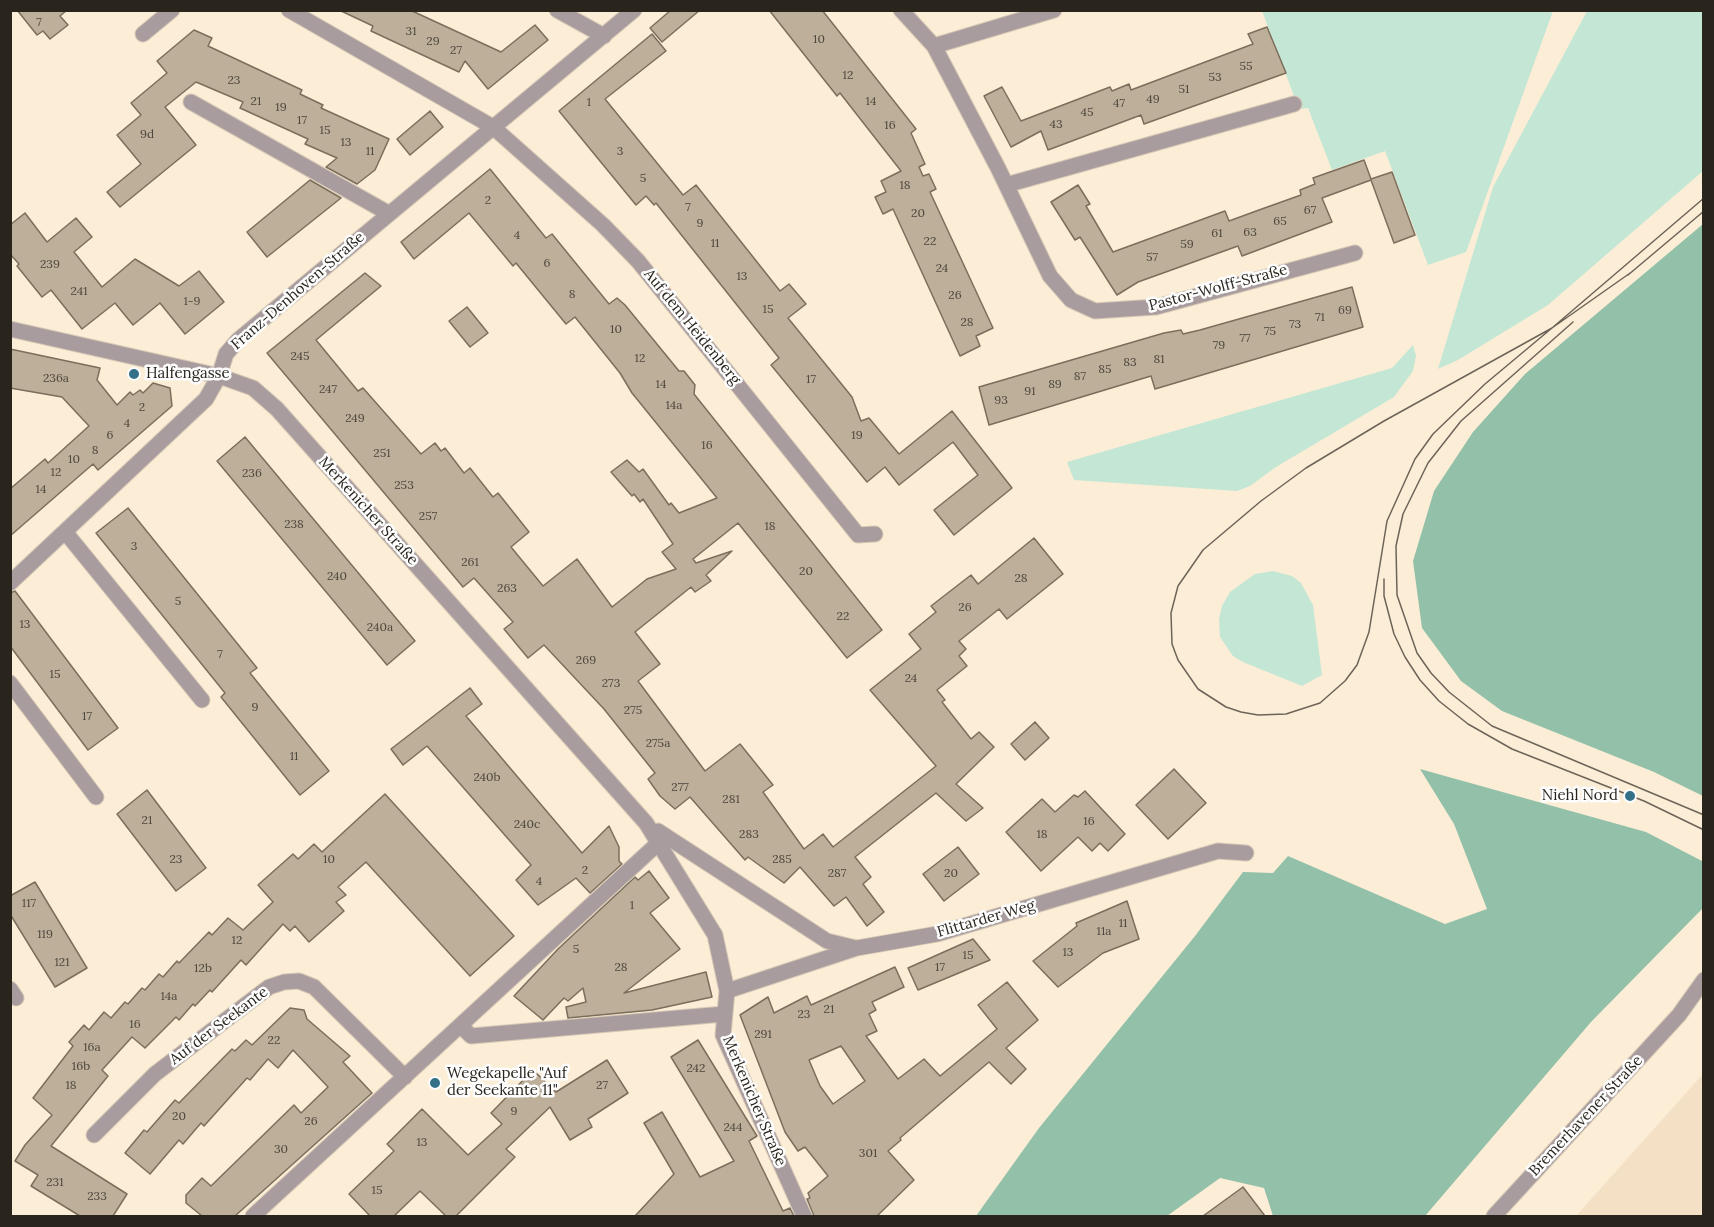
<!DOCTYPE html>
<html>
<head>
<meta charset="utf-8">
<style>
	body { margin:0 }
	#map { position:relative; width:1714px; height:1227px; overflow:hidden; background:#fcedd7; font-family:Lora,serif }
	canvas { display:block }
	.frame { position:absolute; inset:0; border:12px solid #29241c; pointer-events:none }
</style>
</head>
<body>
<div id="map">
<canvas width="1714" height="1227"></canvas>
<div class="frame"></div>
</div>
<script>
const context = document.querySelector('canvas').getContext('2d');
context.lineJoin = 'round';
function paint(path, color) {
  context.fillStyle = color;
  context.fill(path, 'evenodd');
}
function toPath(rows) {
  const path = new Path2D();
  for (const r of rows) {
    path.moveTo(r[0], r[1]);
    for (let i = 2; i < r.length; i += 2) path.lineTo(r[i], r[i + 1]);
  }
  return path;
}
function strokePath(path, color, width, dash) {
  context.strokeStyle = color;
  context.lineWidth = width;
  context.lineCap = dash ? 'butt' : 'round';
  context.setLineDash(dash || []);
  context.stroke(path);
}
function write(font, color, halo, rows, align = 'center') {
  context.font = font + ' Lora,serif';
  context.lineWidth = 5;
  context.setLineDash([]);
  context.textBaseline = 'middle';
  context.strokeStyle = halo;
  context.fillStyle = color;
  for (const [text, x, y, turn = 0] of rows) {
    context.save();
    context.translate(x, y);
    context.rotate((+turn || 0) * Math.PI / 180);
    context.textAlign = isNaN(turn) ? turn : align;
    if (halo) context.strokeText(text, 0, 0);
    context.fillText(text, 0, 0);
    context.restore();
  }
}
paint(toPath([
	[1703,1074,1703,1216,1576,1216]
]), '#f4e0c5');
paint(toPath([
	[1262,11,1553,11,1466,252,1428,265,1385,151,1332,170,1308,108,1299,109],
	[1587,11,1703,11,1703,171,1548,305,1458,360,1438,369,1493,187],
	[1413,345,1416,356,1413,371,1394,397,1276,467,1250,486,1237,491,1074,480,1067,462,1392,368],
	[1273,571,1292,576,1301,583,1313,605,1322,675,1302,686,1243,662,1233,656,1220,637,1219,619,1222,606,1230,592,1255,574]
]), '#c3e7d4');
paint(toPath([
	[1703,224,1703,796,1654,772,1502,711,1461,681,1422,628,1413,561,1434,491,1473,432,1525,374],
	[1420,769,1646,832,1704,862,1703,908,1591,1022,1425,1216,1273,1216,1264,1188,1220,1178,1167,1216,976,1216,1039,1128,1195,936,1243,872,1273,873,1288,856,1445,924,1487,909,1454,824]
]), '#93c0a8');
const building = toPath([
	[17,10,67,10,60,16,68,25,50,39,43,31,37,35,17,10],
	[339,10,410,10,501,52,535,25,548,40,488,89,465,61,459,72,371,31,373,26,339,10],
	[671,10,700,10,662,42,650,28,671,10],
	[769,10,822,10,916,129,911,133,925,164,919,167,923,176,929,174,936,189,930,192,993,328,976,336,980,346,960,356,893,209,883,214,875,197,886,192,881,181,901,171,840,93,837,96,769,10],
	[1267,27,1286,73,1144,124,1141,115,1048,150,1041,131,1011,147,984,96,1002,87,1021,121,1110,87,1112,91,1129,84,1131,90,1253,44,1248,34,1267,27],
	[194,30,212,38,208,46,302,90,300,94,323,105,321,108,389,139,375,170,357,184,326,167,337,158,305,144,308,139,240,108,243,102,196,82,165,107,196,145,120,207,107,192,141,164,117,135,141,115,131,103,167,73,157,61,194,30],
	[652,34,666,51,605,99,683,195,696,185,780,291,789,284,806,304,788,318,852,397,861,421,869,418,899,454,952,411,1012,488,954,535,934,510,978,475,953,442,899,485,885,467,867,482,771,365,779,358,656,203,654,205,646,196,636,205,559,111,652,34],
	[430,111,443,127,410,155,397,139,430,111],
	[1364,160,1371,179,1392,172,1415,235,1394,243,1371,180,1322,198,1332,222,1242,256,1238,246,1138,282,1117,295,1080,237,1075,240,1051,202,1078,185,1090,204,1086,206,1113,252,1225,211,1229,221,1259,210,1301,195,1300,190,1315,184,1313,178,1364,160],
	[490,169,546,238,552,234,609,304,617,298,625,305,679,371,684,371,695,385,694,394,882,630,847,658,738,523,693,559,696,563,732,551,706,575,711,581,695,592,691,587,635,632,660,664,638,681,705,771,740,744,773,785,763,792,804,849,823,834,833,847,936,766,870,690,921,649,909,634,936,612,931,606,971,575,978,584,1034,538,1063,574,1007,619,999,609,959,641,966,649,959,656,967,666,937,690,945,700,942,702,971,739,979,732,994,747,956,784,983,808,966,821,936,793,855,857,871,877,863,884,884,912,867,926,846,897,834,906,800,867,784,883,748,857,745,860,690,797,675,809,660,796,648,779,655,773,604,709,544,645,528,658,504,629,513,622,474,578,463,587,267,353,365,273,381,286,316,340,358,391,363,388,421,454,435,443,441,451,445,448,464,473,470,468,493,497,498,493,529,532,511,547,543,586,577,559,612,607,647,579,676,569,662,552,673,544,643,499,640,502,634,494,632,496,611,472,627,460,639,472,643,469,669,505,671,503,679,513,717,498,632,393,620,373,575,317,566,324,516,263,513,266,469,213,414,259,401,242,490,169],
	[310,180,341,198,267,257,247,232,310,180],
	[25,213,47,242,76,218,92,237,74,252,102,287,135,259,179,286,199,271,224,302,185,334,160,303,133,325,115,303,82,329,51,290,42,297,17,266,19,264,10,254,10,225,25,213],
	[1352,287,1363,327,1155,389,1151,376,989,425,979,387,1164,333,1181,330,1183,334,1200,330,1352,287],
	[467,307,488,333,470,347,449,321,467,307],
	[10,349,100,368,97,380,117,405,130,392,133,395,140,390,143,393,153,383,170,388,172,406,98,470,93,464,10,536,10,489,45,459,48,463,89,426,62,397,10,388,10,349],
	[245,437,415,641,387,665,217,461,245,437],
	[128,508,257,668,250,673,329,771,300,795,221,697,225,693,96,533,128,508],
	[15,591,118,728,88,750,10,646,10,593,15,591],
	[470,688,482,704,466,716,582,853,609,826,619,847,619,861,622,864,590,893,576,878,538,905,516,880,531,865,427,746,403,765,391,749,470,688],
	[1035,722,1049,738,1025,760,1011,744,1035,722],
	[1174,769,1206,803,1168,839,1136,805,1174,769],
	[147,790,206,868,176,891,117,814,147,790],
	[1085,791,1125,834,1108,851,1100,843,1092,851,1078,837,1041,871,1006,832,1042,799,1055,812,1074,795,1078,797,1085,791],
	[385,794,514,936,470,976,366,862,338,887,346,895,336,902,344,911,309,942,295,926,290,931,283,924,246,965,241,960,212,992,210,990,195,1006,193,1004,179,1020,176,1017,145,1048,132,1037,102,1070,108,1076,51,1146,127,1194,113,1216,80,1216,31,1186,38,1175,15,1161,25,1145,52,1115,33,1098,73,1046,69,1042,84,1025,89,1030,104,1012,111,1018,125,1002,128,1004,142,988,145,990,159,974,163,977,177,961,179,963,209,932,212,935,228,918,243,930,273,902,258,885,293,854,298,859,314,844,322,852,385,794],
	[958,847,979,874,944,901,923,874,958,847],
	[649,871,669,898,650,913,680,949,624,993,706,972,712,997,652,1010,568,1018,566,1007,586,1002,583,988,568,1001,564,998,543,1020,514,996,558,949,635,877,638,880,649,871],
	[35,882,87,968,55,987,10,914,10,896,35,882],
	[1127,901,1139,939,1103,953,1058,987,1033,961,1077,926,1076,923,1127,901],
	[973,939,990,960,918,990,908,968,973,939],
	[895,967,904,987,872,1002,876,1010,869,1014,877,1031,866,1036,898,1079,924,1059,940,1076,997,1029,978,1005,1007,982,1038,1020,1006,1048,1026,1069,1011,1084,989,1062,900,1138,901,1140,888,1151,914,1180,877,1216,814,1216,807,1199,810,1198,808,1193,828,1176,805,1147,798,1151,785,1132,740,1015,768,997,774,1013,807,996,811,1005,895,967],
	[841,1046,865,1081,833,1104,820,1086,809,1060,841,1046],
	[290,1008,304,1010,307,1019,350,1056,343,1062,372,1093,235,1216,202,1216,186,1203,186,1195,202,1178,211,1186,294,1105,301,1113,328,1087,293,1050,278,1068,268,1059,250,1080,247,1078,204,1126,201,1123,183,1144,179,1140,150,1174,125,1153,144,1130,147,1132,175,1100,179,1103,232,1049,235,1051,246,1040,252,1045,290,1008],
	[698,1040,757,1136,749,1141,783,1211,790,1208,794,1216,635,1216,674,1174,644,1123,662,1112,700,1177,734,1161,671,1057,698,1040],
	[607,1060,628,1093,588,1119,592,1127,570,1140,550,1107,506,1149,515,1157,456,1216,446,1216,420,1191,394,1216,370,1216,349,1194,394,1151,387,1144,422,1109,468,1155,502,1124,491,1113,533,1070,556,1092,607,1060],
	[1243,1187,1265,1216,1203,1216,1243,1187]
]);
paint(building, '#bdaf9a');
strokePath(building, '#7b6e5b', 1.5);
const minor = toPath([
	[289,10,493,127,603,225,638,261,858,535,875,534],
	[557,10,604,36],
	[901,10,934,46,998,168,1050,276,1071,300,1095,311,1156,307,1355,253],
	[143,34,172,10],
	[934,46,1054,10],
	[191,102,388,213],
	[1006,185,1294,104],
	[10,329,219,376,253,388,277,409,646,823,715,935,727,991,723,1035,804,1216],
	[66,533,202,700],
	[10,583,206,399,219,376,226,354,238,340,634,10],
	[10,683,96,797],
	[658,831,827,941,856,948],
	[10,989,16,998],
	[727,991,857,948,937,934,1218,851,1246,853],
	[461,1026,471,1036,724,1014],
	[94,1135,155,1074,269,987,284,982,299,981,314,987,405,1077],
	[253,1216,666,836],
	[1494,1216,1679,1015,1704,980]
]);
strokePath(minor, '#d6c9b5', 17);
strokePath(minor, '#a99c9e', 15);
strokePath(toPath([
	[1633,271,1552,328,1384,421,1306,468,1261,501,1203,550,1178,586,1171,613,1172,644,1178,660,1198,689,1226,707,1241,712,1258,715,1286,714,1320,703,1345,681,1357,665,1369,632,1387,521,1415,459,1433,434,1485,384,1552,328,1704,198],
	[1628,275,1704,211],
	[1573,322,1461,421,1428,463,1403,514,1396,546,1397,595,1417,653,1431,673,1449,692,1492,726,1704,815],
	[1384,579,1384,596,1394,634,1405,657,1420,680,1439,701,1468,724,1512,749,1644,801,1704,830]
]), '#6d6458', 1.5);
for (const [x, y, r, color] of [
	[134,374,6,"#347188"],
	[1630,796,6,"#347188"],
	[435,1083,6,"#347188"]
]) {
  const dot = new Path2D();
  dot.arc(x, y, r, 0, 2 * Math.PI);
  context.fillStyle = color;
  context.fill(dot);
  strokePath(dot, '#fcfdfc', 2);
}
write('12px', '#4e473c', null, [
	["7",39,23],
	["31",411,32],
	["10",819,40],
	["29",433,42],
	["27",456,51],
	["55",1246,67],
	["12",848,76],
	["53",1215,78],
	["23",234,81],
	["51",1184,90],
	["49",1153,100],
	["21",256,102],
	["14",871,102],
	["1",589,103],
	["47",1119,104],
	["19",281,108],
	["45",1087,113],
	["17",302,121],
	["43",1056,125],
	["16",890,126],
	["15",325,131],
	["9d",147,135],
	["13",346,143],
	["11",370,152],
	["3",620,152],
	["5",643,179],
	["18",905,186],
	["2",488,201],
	["7",688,208],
	["67",1310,211],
	["20",918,214],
	["65",1280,222],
	["9",700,224],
	["63",1250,233],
	["61",1217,234],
	["4",517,236],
	["22",930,242],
	["11",715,244],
	["59",1187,245],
	["57",1152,258],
	["6",547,264],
	["239",50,265],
	["24",942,269],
	["13",742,277],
	["241",79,292],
	["8",572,295],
	["26",955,296],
	["1-9",192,302],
	["15",768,310],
	["69",1345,311],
	["71",1320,318],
	["28",967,323],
	["73",1295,325],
	["10",616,330],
	["75",1270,332],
	["77",1245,339],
	["79",1219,346],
	["245",300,357],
	["12",640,359],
	["81",1159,360],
	["83",1130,363],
	["85",1105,370],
	["87",1080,377],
	["236a",56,379],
	["17",811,380],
	["14",661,385],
	["89",1055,385],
	["247",328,390],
	["91",1030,392],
	["93",1001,401],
	["14a",674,406],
	["2",142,408],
	["249",355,419],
	["4",127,424],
	["6",110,436],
	["19",857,436],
	["16",707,446],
	["8",95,451],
	["251",382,454],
	["10",74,460],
	["12",56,473],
	["236",252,474],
	["253",404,486],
	["14",41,490],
	["257",428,517],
	["238",294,525],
	["18",770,527],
	["3",134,547],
	["261",470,563],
	["20",806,572],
	["240",337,577],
	["28",1021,579],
	["263",507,589],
	["5",178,602],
	["26",965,608],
	["22",843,617],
	["13",25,625],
	["240a",380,628],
	["7",220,655],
	["269",586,661],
	["15",55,675],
	["24",911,679],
	["273",611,684],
	["9",255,708],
	["275",633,711],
	["17",87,717],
	["275a",658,744],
	["11",294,757],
	["240b",487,778],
	["277",680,788],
	["281",731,800],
	["21",147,821],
	["16",1089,822],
	["240c",527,825],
	["283",749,835],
	["18",1042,835],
	["23",176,860],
	["10",329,860],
	["285",782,860],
	["2",585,871],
	["287",837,874],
	["20",951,874],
	["4",539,882],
	["117",29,904],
	["1",632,906],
	["11",1123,924],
	["11a",1104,932],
	["119",45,935],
	["12",237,941],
	["5",576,950],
	["13",1068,953],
	["15",968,956],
	["121",62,963],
	["28",621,968],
	["17",940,968],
	["12b",203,969],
	["14a",169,997],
	["21",829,1010],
	["23",804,1015],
	["16",135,1025],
	["291",763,1035],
	["22",274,1041],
	["16a",92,1048],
	["16b",81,1067],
	["242",696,1069],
	["18",71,1086],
	["27",602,1086],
	["9",514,1112],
	["20",179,1117],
	["26",311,1122],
	["244",733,1128],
	["13",422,1143],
	["30",281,1150],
	["301",868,1154],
	["231",55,1183],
	["15",377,1191],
	["233",97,1197]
]);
write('15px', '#29241c', '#fcfdfc', [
	["Pastor-Wolff-Straße",1218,288,-15],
	["Franz-Denhoven-Straße",298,291,-41],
	["Auf dem Heidenberg",692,327,51],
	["Merkenicher Straße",368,511,48],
	["Flittarder Weg",986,919,-16],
	["Auf der Seekante",219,1026,-37],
	["Merkenicher Straße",754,1101,67],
	["Bremerhavener Straße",1586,1116,-47]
]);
write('15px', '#29241c', '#fcfdfc', [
	["Halfengasse",146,374],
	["Niehl Nord",1618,796,"right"],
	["Wegekapelle \"Auf",447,1074],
	["der Seekante 11\"",447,1091]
], 'left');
</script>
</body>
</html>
